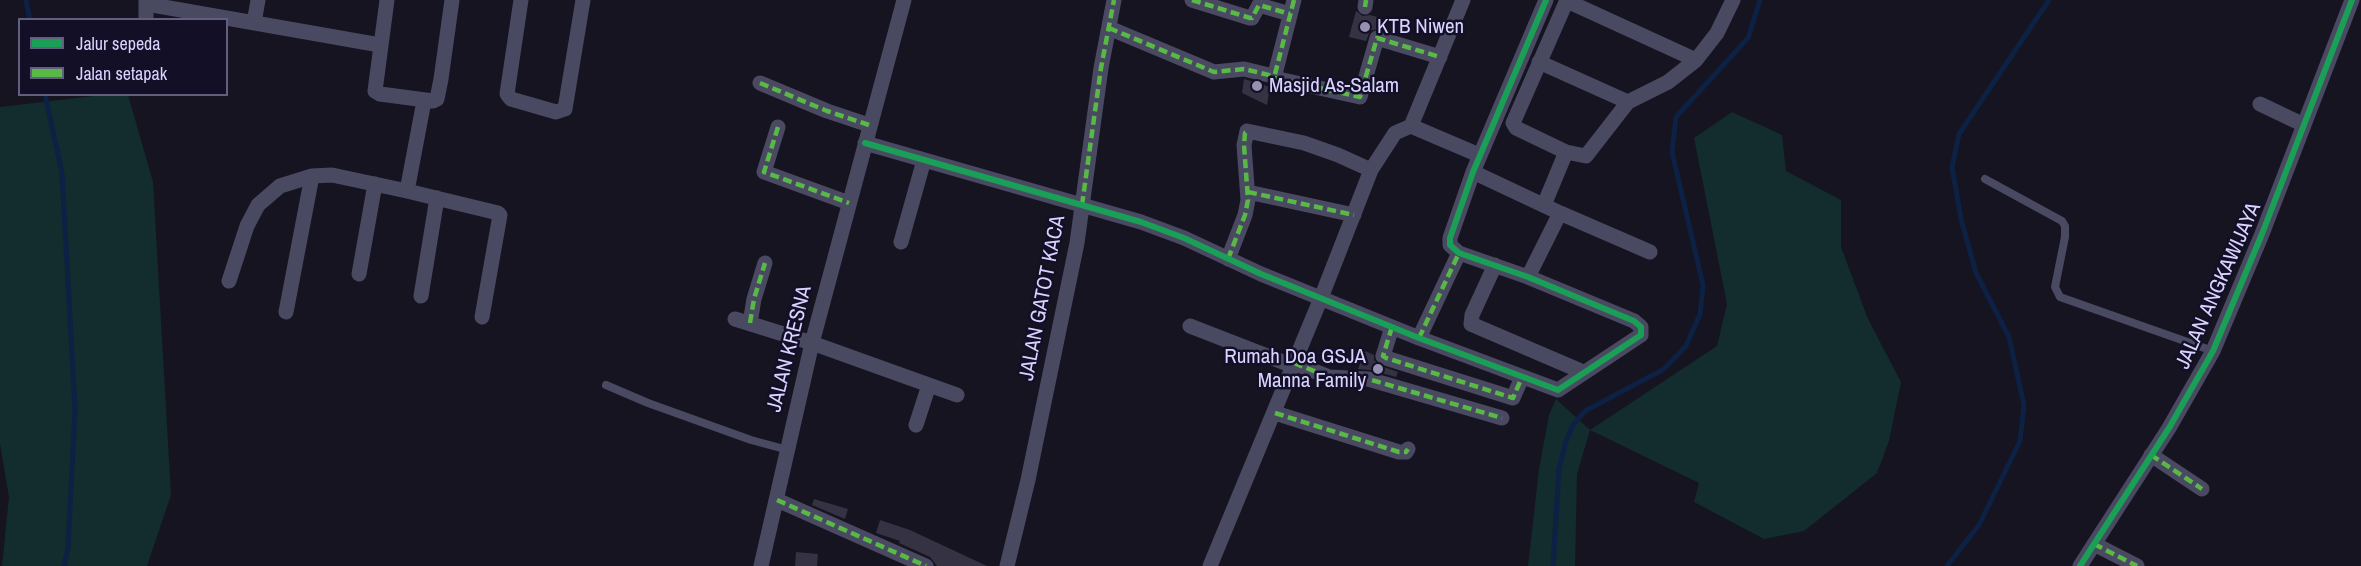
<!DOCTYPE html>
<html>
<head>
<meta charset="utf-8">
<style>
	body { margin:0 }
	#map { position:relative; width:2361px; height:566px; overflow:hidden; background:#161421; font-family:"Archivo Narrow",sans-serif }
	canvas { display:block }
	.legend { position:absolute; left:18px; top:18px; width:210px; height:78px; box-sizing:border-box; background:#130f26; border:2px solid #625e7d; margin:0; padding:8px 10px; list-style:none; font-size:18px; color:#d9d4ff }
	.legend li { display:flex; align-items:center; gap:12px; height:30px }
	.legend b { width:30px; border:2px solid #625e7d }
</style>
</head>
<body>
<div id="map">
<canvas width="2361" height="566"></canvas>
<ul class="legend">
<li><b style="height:8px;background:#1a9f57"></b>Jalur sepeda</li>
<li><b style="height:8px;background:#58b947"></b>Jalan setapak</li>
</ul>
</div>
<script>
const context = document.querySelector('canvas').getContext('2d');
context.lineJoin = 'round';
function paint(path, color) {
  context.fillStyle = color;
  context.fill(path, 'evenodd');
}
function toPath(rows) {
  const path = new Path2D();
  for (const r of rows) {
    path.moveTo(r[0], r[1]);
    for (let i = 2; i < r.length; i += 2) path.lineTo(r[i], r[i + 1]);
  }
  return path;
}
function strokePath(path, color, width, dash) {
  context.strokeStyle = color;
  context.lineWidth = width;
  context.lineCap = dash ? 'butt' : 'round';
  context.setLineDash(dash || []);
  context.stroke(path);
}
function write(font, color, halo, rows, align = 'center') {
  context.font = font + ' "Archivo Narrow",sans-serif';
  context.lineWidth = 5;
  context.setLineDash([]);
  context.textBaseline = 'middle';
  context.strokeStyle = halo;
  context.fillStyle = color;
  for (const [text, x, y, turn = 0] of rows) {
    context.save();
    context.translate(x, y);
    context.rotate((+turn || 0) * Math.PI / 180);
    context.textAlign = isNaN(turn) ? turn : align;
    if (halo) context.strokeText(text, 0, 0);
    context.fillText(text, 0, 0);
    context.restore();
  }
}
paint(toPath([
	[111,94,128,95,153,182,171,495,147,566,2,566,9,497,0,444,0,107],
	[1732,112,1782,135,1786,171,1841,200,1841,247,1868,319,1901,382,1889,441,1877,473,1804,531,1764,539,1694,502,1699,483,1590,430,1577,474,1575,566,1528,566,1539,469,1549,415,1556,399,1590,430,1717,346,1727,304,1694,138]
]), '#132c2d');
strokePath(toPath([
	[26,0,30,20],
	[45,94,62,173,75,409,68,548,64,566],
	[1553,566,1559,469,1566,441,1573,425,1585,411,1664,369,1686,346,1700,314,1703,285,1672,152,1676,117,1748,38,1760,0],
	[1947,566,1979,525,2020,441,2024,405,2009,337,1976,273,1961,219,1952,167,1959,134,2049,0]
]), '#0d2144', 5);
paint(toPath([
	[1356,11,1363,16,1370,15,1381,18,1378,29,1370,31,1366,41,1349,37],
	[1244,79,1270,87,1267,105,1242,93],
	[1365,351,1374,355,1374,360,1381,366,1398,372,1396,377,1370,370,1358,369],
	[814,499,848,509,845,519,812,505],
	[880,520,910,530,987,566,937,566,930,557,899,543,900,541,876,533],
	[796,552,818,554,817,566,795,566]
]), '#343243');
strokePath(toPath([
	[1985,179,2062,221,2065,226,2065,237,2055,287,2060,297,2213,351],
	[606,385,648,403,751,440,788,450]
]), '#4a4962', 8);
strokePath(toPath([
	[146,0,146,20],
	[387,0,375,91,380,94,433,101,437,99,441,79,452,0],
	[521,0,507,94,511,99,556,112,565,109,583,0],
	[1192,0,1250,18,1252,18,1259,5,1290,14],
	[1294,0,1274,78,1360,97,1377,38,1440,57],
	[1567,1,1696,60],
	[147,4,380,45],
	[1365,7,1366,0],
	[254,23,258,0],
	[1109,28,1214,72,1244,69,1273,76],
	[1539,62,1628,102],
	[760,83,827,111,869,125],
	[424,101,407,191,498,213,500,215,482,317],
	[2260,104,2304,125],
	[1411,126,1479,155],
	[778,127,764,172,849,203],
	[865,143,1141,222,1184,238,1261,274,1419,338,1558,390,1641,335,1641,327,1634,321,1528,277,1459,253,1450,245,1450,238,1473,172,1546,0],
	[1566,152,1586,156,1628,102,1668,82,1696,60,1717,33,1733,0],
	[1473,172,1560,213,1528,277],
	[1248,192,1354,215],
	[1544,205,1566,152,1516,128,1513,123,1567,0],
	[1560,213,1650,252],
	[901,242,924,160],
	[1228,259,1245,215,1248,200,1244,145,1247,131,1304,143,1338,155,1371,170],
	[1495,265,1472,315,1471,324,1583,372],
	[359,274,375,184],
	[229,281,247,226,258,205,280,186,312,176,332,175,407,191],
	[421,296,437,198],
	[286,312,312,176],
	[735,319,812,343,929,385,916,425],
	[750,323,754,299,765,263],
	[1190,326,1293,366],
	[1392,327,1383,356,1386,358,1513,398,1522,377],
	[1419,338,1459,253],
	[1294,363,1329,377,1368,379,1502,418],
	[929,385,957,395],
	[1275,413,1399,452,1406,452,1408,449],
	[2151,455,2202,489],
	[777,500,926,566],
	[2094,544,2137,566],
	[761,566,812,343,904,0],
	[1007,566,1028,480,1077,243,1101,68,1114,0],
	[1210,566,1321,298,1371,170,1395,133,1411,126,1463,0],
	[2080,566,2169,428,2213,351,2262,234,2352,0]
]), '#4a4962', 15);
strokePath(toPath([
	[1192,0,1250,18,1252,18,1259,5,1290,14],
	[1294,0,1274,78,1360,97,1377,38,1440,57],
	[1365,7,1366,0],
	[1109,28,1214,72,1244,69,1273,76],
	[760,83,827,111,869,125],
	[778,127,764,172,849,203],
	[1248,192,1354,215],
	[1082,205,1101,68,1114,0],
	[1228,259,1245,215,1248,200,1244,145,1245,133,1249,131],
	[750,323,754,299,765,263],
	[1392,327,1383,356,1386,358,1513,398,1522,377],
	[1419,338,1459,253],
	[1294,363,1329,377,1368,379,1502,418],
	[1275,413,1399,452,1406,452,1408,449],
	[2151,455,2202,489],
	[777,500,926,566],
	[2094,544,2137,566]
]), '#58b947', 4.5, [9, 4.5]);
strokePath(toPath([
	[865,143,1141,222,1184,238,1261,274,1419,338,1558,390,1641,335,1641,327,1634,321,1528,277,1459,253,1450,245,1450,238,1473,172,1546,0],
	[2080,566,2169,428,2213,351,2262,234,2352,0]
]), '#1a9f57', 6);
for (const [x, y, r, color] of [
	[1365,27,6,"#9591b1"],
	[1257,86,6,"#9591b1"],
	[1378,369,6,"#9591b1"]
]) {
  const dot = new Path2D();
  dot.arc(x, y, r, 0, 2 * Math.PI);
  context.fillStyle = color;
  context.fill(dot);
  strokePath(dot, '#130f26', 2);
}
write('21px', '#d9d4ff', '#130f26', [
	["KTB Niwen",1377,27],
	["Masjid As-Salam",1269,86],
	["Rumah Doa GSJA",1366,357,"right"],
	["Manna Family",1366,381,"right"]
], 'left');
write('21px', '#d9d4ff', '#130f26', [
	["JALAN ANGKAWIJAYA",2219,286,-66],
	["JALAN GATOT KACA",1043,298,-79],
	["JALAN KRESNA",790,349,-76]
]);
</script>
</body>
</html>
